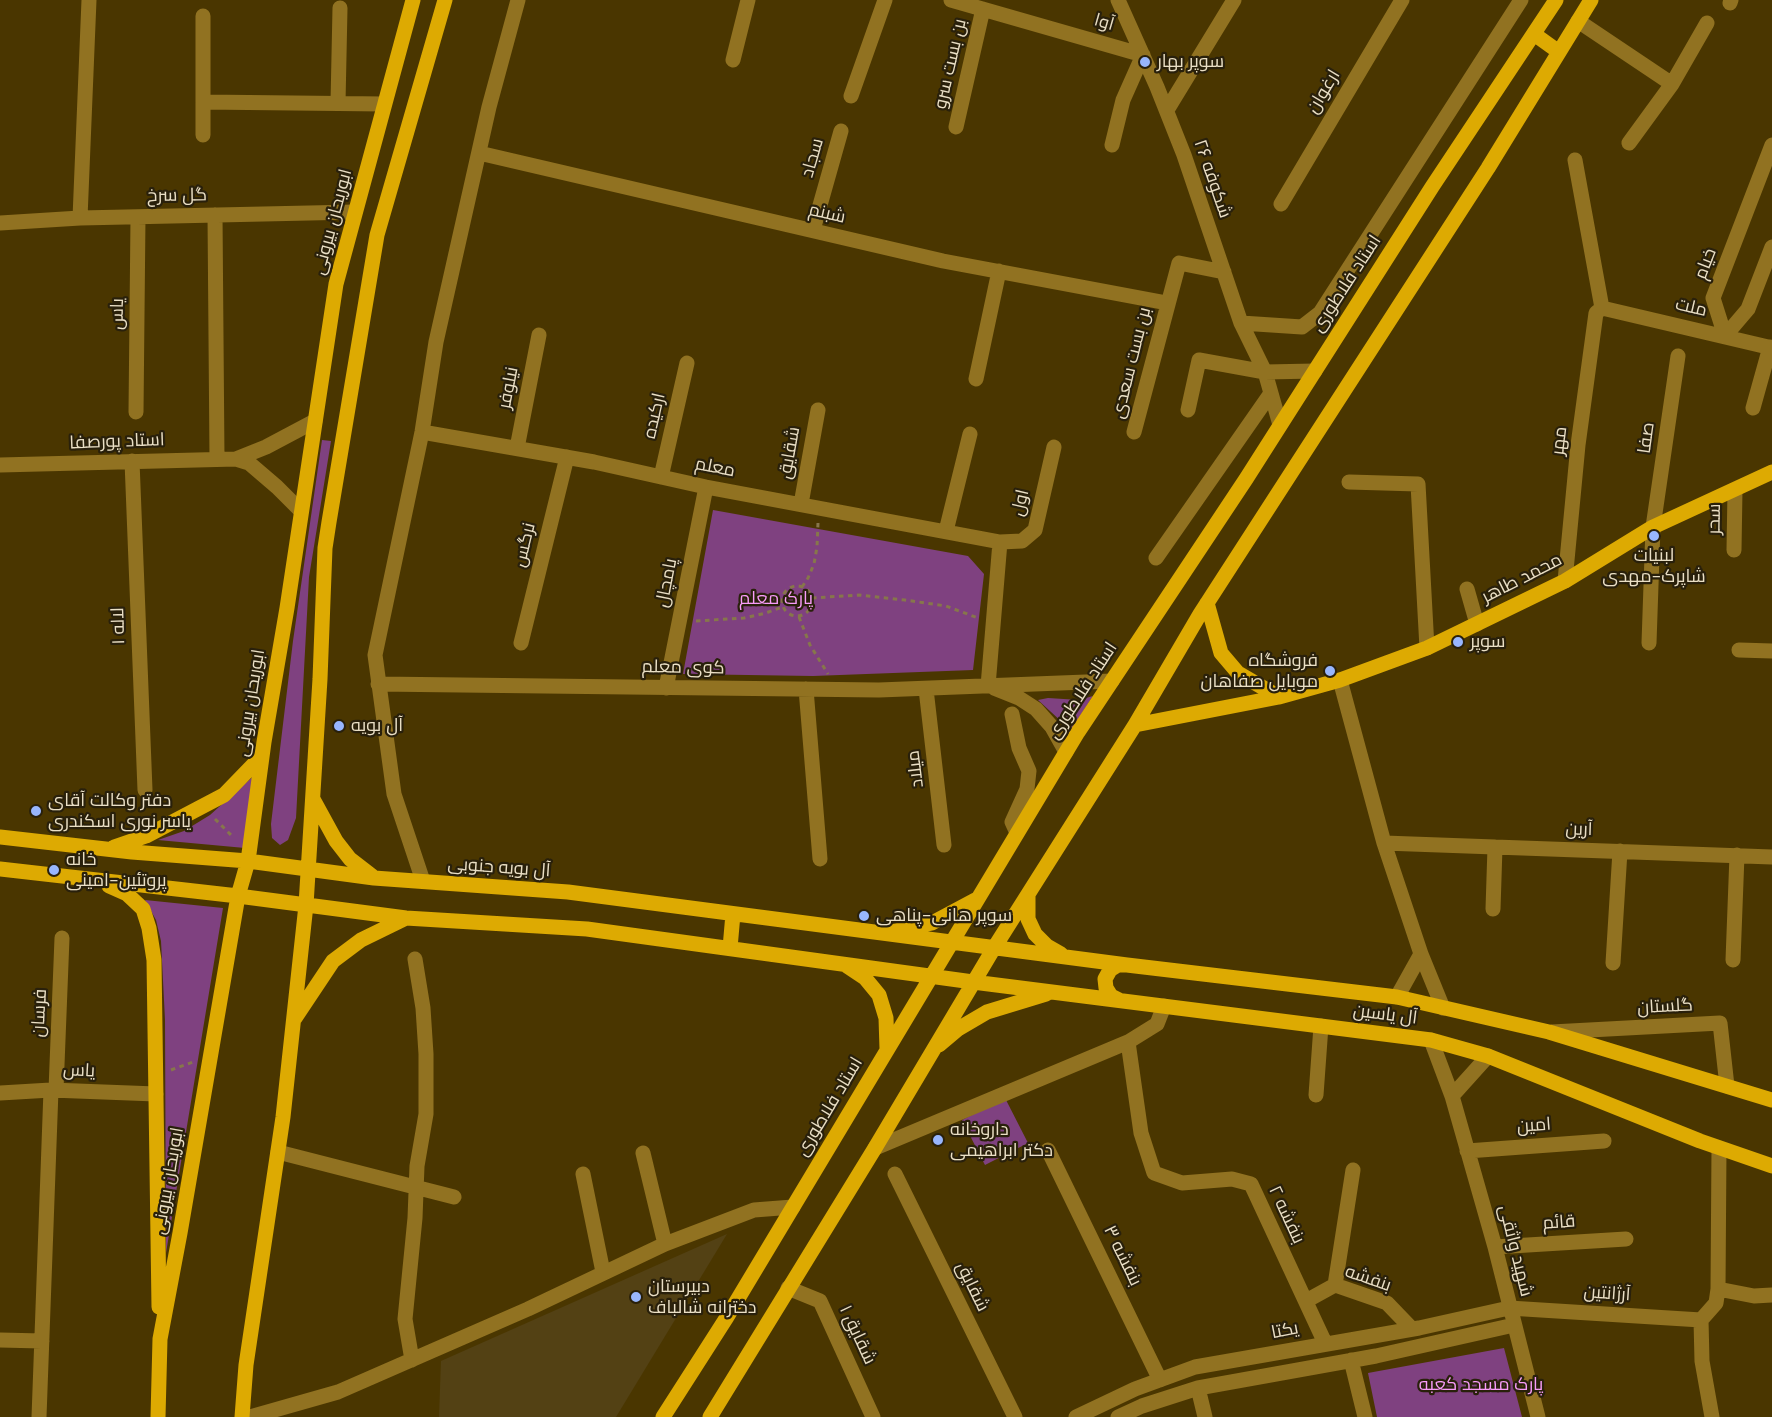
<!DOCTYPE html>
<html>
<head>
<meta charset="utf-8">
<style>
	body { margin:0 }
	canvas { display:block; background:#4a3600 }
</style>
</head>
<body>
<canvas width="1772" height="1417"></canvas>
<script>
const context = document.querySelector('canvas').getContext('2d');
context.lineJoin = 'round';
function paint(path, color) {
  context.fillStyle = color;
  context.fill(path, 'evenodd');
}
function toPath(rows) {
  const path = new Path2D();
  for (const r of rows) {
    if (r.length === 3) {
      path.moveTo(r[0] + r[2], r[1]);
      path.arc(r[0], r[1], r[2], 0, 2 * Math.PI);
      continue;
    }
    path.moveTo(r[0], r[1]);
    for (let i = 2; i < r.length; i += 2) path.lineTo(r[i], r[i + 1]);
  }
  return path;
}
function strokePath(path, color, width, dash) {
  context.strokeStyle = color;
  context.lineWidth = width;
  context.lineCap = dash ? 'butt' : 'round';
  context.setLineDash(dash || []);
  context.stroke(path);
}
function write(font, color, halo, rows, align = 'center') {
  context.font = font + ' "DM Sans",Cairo,sans-serif';
  context.lineWidth = 4.5;
  context.setLineDash([]);
  context.textBaseline = 'middle';
  context.strokeStyle = halo;
  context.fillStyle = color;
  for (const [text, x, y, turn = 0] of rows) {
    context.save();
    context.translate(x, y);
    context.rotate((+turn || 0) * Math.PI / 180);
    context.textAlign = isNaN(turn) ? turn : align;
    if (halo) context.strokeText(text, 0, 0);
    context.fillText(text, 0, 0);
    context.restore();
  }
}
paint(toPath([
	[727,1234,616,1417,439,1417,441,1361]
]), '#534114');
paint(toPath([
	[322,440,331,441,309,577,296,818,288,840,280,845,272,838,271,824,293,641],
	[713,510,968,556,984,574,973,670,813,676,683,674],
	[1093,696,1068,734,1063,723,1038,700,1048,698,1079,700],
	[257,773,245,848,158,840,184,831,210,815],
	[145,900,223,908,166,1253,165,1020,161,941,156,920],
	[1005,1098,1028,1143,985,1165,962,1120],
	[1504,1348,1522,1417,1377,1417,1368,1373]
]), '#7f4180');
strokePath(toPath([
	[797,601,15],
	[802,587,808,578,814,564,817,547,818,523],
	[812,598,859,595,905,600,946,606,978,618],
	[799,617,810,645,828,674],
	[696,621,744,618,766,613,782,607],
	[215,819,234,838],
	[171,1070,193,1062]
]), '#87764b', 3, [4.5, 4.5]);
strokePath(toPath([
	[951,0,1143,55,1123,100,1112,145],
	[1118,0,1157,87,1184,155,1241,323,1265,372,1280,425],
	[1730,3,1731,0],
	[203,16,203,135],
	[1578,21,1672,84],
	[733,60,748,0],
	[851,96,885,0],
	[203,102,384,104],
	[338,103,340,8],
	[1167,110,1234,0],
	[956,127,983,9],
	[1629,143,1672,84,1707,23],
	[479,153,943,261,1167,303],
	[1575,160,1602,308],
	[1281,204,1402,0],
	[215,215,217,459],
	[80,218,89,0],
	[0,223,80,218,355,212],
	[813,230,841,131],
	[1602,308,1772,348],
	[1241,323,1302,327,1320,313,1521,0],
	[1725,336,1713,298,1772,145],
	[1725,336,1748,309,1772,247],
	[976,379,999,271],
	[1753,408,1770,347],
	[1188,410,1199,360,1265,372,1315,371],
	[136,412,138,217],
	[422,432,594,462,706,487,1000,542,1022,541,1035,530,1054,447],
	[1134,432,1179,263,1224,272],
	[517,448,539,335],
	[236,459,266,447,315,421],
	[132,461,145,790],
	[0,465,236,459,249,463,277,487,300,510],
	[661,477,687,363],
	[1349,482,1418,484,1427,648],
	[801,504,818,410],
	[946,531,970,434],
	[1734,550,1735,490],
	[1156,558,1271,393],
	[1565,581,1578,445,1596,313,1602,308],
	[1467,589,1477,624],
	[521,643,567,457],
	[1649,643,1653,527,1678,356],
	[1739,650,1772,651],
	[1340,680,1384,843,1421,954,1443,1008],
	[378,684,879,690,1112,681],
	[988,686,1000,542],
	[666,688,706,487],
	[994,688,1019,698,1036,709,1052,727,1066,752],
	[806,689,820,859],
	[926,689,944,845],
	[1012,714,1019,748,1029,771,1027,789,1012,822,1017,833],
	[1384,843,1772,857],
	[423,881,394,794,375,655,422,432,436,342,489,107,518,0],
	[1493,909,1495,847],
	[1733,960,1737,855],
	[1613,963,1620,851],
	[1397,997,1421,954],
	[1552,1032,1720,1023,1727,1086],
	[1431,1040,1452,1096,1495,1247,1538,1417],
	[1128,1042,1141,1133,1154,1173,1182,1183,1232,1179,1251,1184,1325,1343],
	[56,1090,62,938],
	[0,1093,51,1090,156,1094],
	[1316,1095,1321,1026],
	[1452,1096,1488,1056],
	[875,1148,1128,1042,1157,1024,1164,1006],
	[1048,1150,1160,1380],
	[1467,1151,1604,1141],
	[278,1152,454,1197],
	[643,1153,665,1244],
	[583,1174,603,1272],
	[895,1174,1015,1417],
	[1495,1247,1626,1239],
	[1335,1285,1353,1170],
	[788,1288,820,1301,873,1417],
	[1718,1289,1754,1296,1772,1295],
	[1306,1301,1335,1285,1387,1303,1412,1329],
	[0,1340,42,1341],
	[412,1360,405,1319,415,1218,417,1166,426,1114,426,1054,423,1008,415,959],
	[1351,1360,1365,1417],
	[1198,1388,1205,1417],
	[39,1417,51,1090],
	[250,1417,338,1392,528,1309,665,1244,754,1210,793,1207],
	[1076,1417,1135,1389,1195,1367,1419,1328,1509,1308,1701,1320],
	[1118,1417,1142,1406,1198,1388,1376,1356,1514,1325],
	[1712,1417,1702,1361,1701,1320,1716,1303,1718,1289,1719,1148]
]), '#917221', 15);
strokePath(toPath([
	[1534,34,1559,52],
	[1207,603,1221,653,1238,673,1279,697],
	[1135,725,1279,697,1340,680,1427,648,1565,581,1653,527,1772,472],
	[313,799,336,841,350,859,372,876],
	[0,837,132,852,248,861,374,878,568,892,1127,965,1397,997,1549,1032,1772,1100],
	[114,847,146,836,224,795,255,763,259,753],
	[0,869,238,896,406,918,587,929,973,982,1431,1040,1488,1056,1700,1141,1772,1166],
	[109,886,127,894,143,909,149,928,154,960,159,1307],
	[1028,894,1028,919,1035,934,1047,946,1061,954],
	[895,931,932,923,975,900],
	[730,948,733,914],
	[847,966,865,978,879,995,886,1018,887,1049],
	[1119,1000,1111,996,1106,988,1105,979,1110,970,1118,965,1124,965],
	[295,1018,333,961,361,940,406,918],
	[939,1045,958,1029,987,1012,1046,994],
	[158,1417,160,1339,180,1233,238,896,248,861,264,742,287,608,336,284,413,0],
	[242,1417,246,1365,283,1117,306,905,320,679,325,548,329,522,377,235,445,0],
	[663,1417,727,1317,1078,732,1246,479,1432,187,1556,0],
	[710,1417,875,1148,994,948,1135,725,1200,614,1488,168,1591,0]
]), '#ddaa02', 15);
for (const [x, y, r, color] of [
	[1145,62,6,"#98b6fd"],
	[1654,536,6,"#98b6fd"],
	[1458,642,6,"#98b6fd"],
	[1330,671,6,"#98b6fd"],
	[339,726,6,"#98b6fd"],
	[36,811,6,"#98b6fd"],
	[54,870,6,"#98b6fd"],
	[864,916,6,"#98b6fd"],
	[938,1140,6,"#98b6fd"],
	[636,1297,6,"#98b6fd"]
]) {
  const dot = new Path2D();
  dot.arc(x, y, r, 0, 2 * Math.PI);
  context.fillStyle = color;
  context.fill(dot);
  strokePath(dot, '#29200b', 2);
}
write('18px', '#eadfc5', '#29200b', [
	["آوا",1104,23,16],
	["بن بست سرو",951,64,-77],
	["ارغوان",1324,92,-59],
	["سجاد",813,158,-74],
	["شکوفه ۲۶",1212,179,71],
	["گل سرخ",177,196,-1],
	["شبنم",827,214,13],
	["ابوریحان بیرونی",333,222,-75],
	["خیام",1706,264,-69],
	["استاد فلاطوری",1347,284,-57],
	["ملت",1691,308,13],
	["یاس",118,314,-89],
	["بن بست سعدی",1132,363,-76],
	["نیلوفر",509,388,-79],
	["ارکیده",655,416,-77],
	["صفا",1647,438,-82],
	["مهر",1560,441,-83],
	["استاد پورصفا",117,442,-2],
	["شقایق",790,453,-80],
	["معلم",715,468,11],
	["اول",1021,503,-77],
	["سحر",1715,519,-89],
	["نرگس",525,545,-76],
	["محمد طاهر",1522,579,-27],
	["پامچال",667,583,-79],
	["لاله ۱",119,626,-92],
	["کوی معلم",683,668,1],
	["استاد فلاطوری",1083,691,-57],
	["ابوریحان بیرونی",251,703,-81],
	["میلاد",916,769,-97],
	["آرین",1579,830,2],
	["آل بویه جنوبی",499,868,4],
	["گلستان",1665,1007,-3],
	["فرسان",40,1013,-87],
	["آل یاسین",1385,1015,7],
	["یاس",79,1071,3],
	["استاد فلاطوری",830,1107,-59],
	["امین",1534,1126,-4],
	["ابوریحان بیرونی",169,1181,-80],
	["بنفشه ۲",1286,1215,65],
	["قائم",1559,1223,-4],
	["شهید واثقی",1515,1251,76],
	["بنفشه ۳",1122,1256,64],
	["بنفشه",1368,1279,19],
	["شقایق",972,1287,64],
	["آرژانتین",1607,1294,4],
	["یکتا",1285,1331,-11],
	["شقایق ۱",857,1335,65]
]);
write('18px', '#eadfc5', '#29200b', [
	["سوپر بهار",1157,62],
	["لبنیات",1654,556,"center"],
	["شاپرک-مهدی",1654,577,"center"],
	["سوپر",1470,642],
	["فروشگاه",1318,661,"right"],
	["موبایل صفاهان",1318,682,"right"],
	["آل بویه",351,726],
	["دفتر وکالت آقای",48,801],
	["یاسر نوری اسکندری",48,822],
	["خانه",66,860],
	["پروتئین-امینی",66,881],
	["سوپر هانی-پناهی",876,916],
	["داروخانه",950,1130],
	["دکتر ابراهیمی",950,1151],
	["دبیرستان",648,1287],
	["دخترانه شالباف",648,1308]
], 'left');
write('18px', '#f89cf9', '#29200b', [
	["پارک معلم",776,599],
	["پارک مسجد کعبه",1481,1385]
]);
</script>
</body>
</html>
